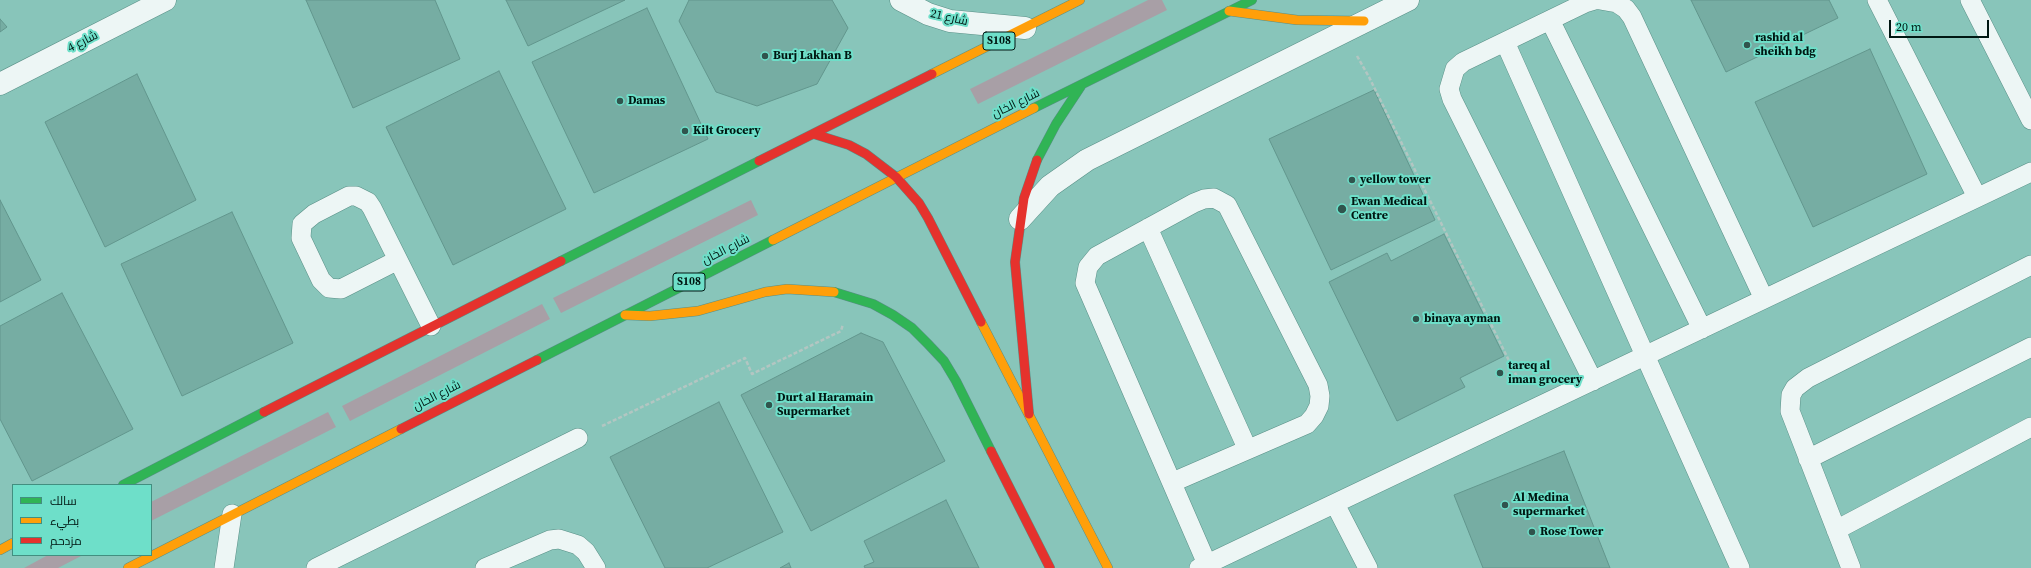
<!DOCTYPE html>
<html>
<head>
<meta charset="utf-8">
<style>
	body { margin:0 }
	#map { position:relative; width:2031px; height:568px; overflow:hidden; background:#88c5ba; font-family:"Source Serif 4",Cairo,serif }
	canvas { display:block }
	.legend { position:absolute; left:12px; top:484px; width:140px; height:72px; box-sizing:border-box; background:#6edfc9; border:1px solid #428f80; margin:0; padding:5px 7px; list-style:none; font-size:12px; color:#001712 }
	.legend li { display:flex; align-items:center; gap:8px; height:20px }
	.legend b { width:20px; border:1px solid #428f80 }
	.scale { position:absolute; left:1889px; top:20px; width:100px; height:18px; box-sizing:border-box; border:2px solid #001712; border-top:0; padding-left:5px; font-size:12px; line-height:14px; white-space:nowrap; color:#001712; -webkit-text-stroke:3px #6edfc9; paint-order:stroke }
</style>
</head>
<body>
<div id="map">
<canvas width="2031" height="568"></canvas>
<ul class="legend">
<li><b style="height:5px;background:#30b455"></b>سالك</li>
<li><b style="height:5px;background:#ff9f0a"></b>بطيء</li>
<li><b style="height:5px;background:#e5322d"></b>مزدحم</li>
</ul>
<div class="scale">20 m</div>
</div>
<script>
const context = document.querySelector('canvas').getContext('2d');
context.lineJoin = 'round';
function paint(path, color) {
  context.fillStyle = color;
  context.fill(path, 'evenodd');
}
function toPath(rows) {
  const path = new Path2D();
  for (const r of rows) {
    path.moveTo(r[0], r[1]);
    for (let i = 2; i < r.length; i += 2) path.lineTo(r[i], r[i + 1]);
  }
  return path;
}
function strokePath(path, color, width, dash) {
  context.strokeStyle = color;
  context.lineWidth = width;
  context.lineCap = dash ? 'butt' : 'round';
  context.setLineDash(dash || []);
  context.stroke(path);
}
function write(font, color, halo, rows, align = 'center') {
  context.font = font + ' "Source Serif 4",Cairo,serif';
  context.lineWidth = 4;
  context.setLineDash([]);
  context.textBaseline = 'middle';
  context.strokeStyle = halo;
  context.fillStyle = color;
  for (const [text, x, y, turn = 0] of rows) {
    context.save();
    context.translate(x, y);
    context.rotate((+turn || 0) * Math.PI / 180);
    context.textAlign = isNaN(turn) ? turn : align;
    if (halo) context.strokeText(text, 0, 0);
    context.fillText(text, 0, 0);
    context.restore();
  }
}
paint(toPath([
	[1148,0,1162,0,1167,10,978,104,970,89],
	[751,200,758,215,561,313,553,298],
	[542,304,550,319,350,421,342,406],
	[328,412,336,427,151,521,151,502],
	[48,555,83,555,58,568,24,568]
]), '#a89fa6');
const building = toPath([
	[306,0,435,0,460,59,353,108,306,0],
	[506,0,625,0,528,46,506,0],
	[689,0,832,0,848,28,817,84,757,106,716,92,679,21,689,0],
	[1691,0,1829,0,1838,18,1726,72,1691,0],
	[647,8,708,139,594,193,532,62,647,8],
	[0,19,7,27,0,32,0,19],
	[1870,49,1927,174,1813,227,1755,102,1870,49],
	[499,71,566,209,453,265,386,127,499,71],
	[137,74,196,200,105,247,45,122,137,74],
	[1374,90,1435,220,1331,270,1269,139,1374,90],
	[0,200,41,280,0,302,0,200],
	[232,212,293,343,182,396,121,264,232,212],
	[1444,234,1504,356,1460,378,1465,387,1397,421,1329,282,1387,253,1391,261,1444,234],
	[62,293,133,429,32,481,0,419,0,326,62,293],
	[861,333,883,342,945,461,811,531,741,395,861,333],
	[719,402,783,532,707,568,665,568,610,457,719,402],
	[1564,451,1610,568,1483,568,1454,495,1564,451],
	[946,500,979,568,865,568,864,566,874,562,864,541,946,500],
	[789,563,791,568,780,568,789,563]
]);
paint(building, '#76ada3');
strokePath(building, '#62968d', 1);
const lane = toPath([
	[1600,0,1617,3,1626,9,1632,17,1764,299],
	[1877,0,1977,197],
	[1970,0,2031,120],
	[1550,20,1702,329],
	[1505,42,1740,568],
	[1148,228,1247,448],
	[398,260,341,289,329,288,321,280,301,238,302,224,314,214,349,196,356,196,368,202,372,208,431,326],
	[1593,381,1452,99,1449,89,1455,69,1463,62,1585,3,1595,0],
	[1808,459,2031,347],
	[1173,482,1307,424,1314,416,1319,406,1320,396,1318,385,1227,205,1214,198,1204,199,1194,203,1097,256,1088,267,1085,283,1207,564],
	[1335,504,1368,568],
	[1836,530,2031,427],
	[224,568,232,514],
	[316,568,578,438],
	[485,568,550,540,559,539,578,545,586,552,596,568],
	[1199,568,2031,172],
	[1851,568,1790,411,1791,395,1795,388,1808,378,2031,265]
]);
const street = toPath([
	[901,0,928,14,950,21,1025,28],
	[0,84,165,0],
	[1020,219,1050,186,1087,160,1408,0]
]);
const fast = toPath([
	[1034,108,1252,0],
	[1037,160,1056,124,1081,86],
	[561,261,759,161],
	[834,292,873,304,893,315,912,328,928,344,944,361,956,381,991,451],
	[537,360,773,240],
	[123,485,264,412]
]);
const slow = toPath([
	[1229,11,1297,20,1364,21],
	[932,74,1080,0],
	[773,240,1034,108],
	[625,315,650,316,698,311,765,292,787,289,834,292],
	[981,322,1108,568],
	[0,550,13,543],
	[128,568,401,429]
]);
const jam = toPath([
	[814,134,849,145,866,154,896,177,919,203,928,218,981,322],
	[759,161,932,74],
	[264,412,561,261],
	[1029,414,1015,262,1024,198,1037,160],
	[401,429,537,360],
	[991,451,1050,568]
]);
strokePath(lane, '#588f86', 20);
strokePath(street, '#588f86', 23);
strokePath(fast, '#588f86', 10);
strokePath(slow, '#588f86', 10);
strokePath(jam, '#588f86', 10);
strokePath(toPath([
	[1357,56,1369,77,1521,385],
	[602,426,745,358,752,374,841,331,843,324]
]), '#b3c6c2', 2.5, [4, 2]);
strokePath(lane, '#edf6f5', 19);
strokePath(street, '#edf6f5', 22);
strokePath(fast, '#30b455', 9);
strokePath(slow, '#ff9f0a', 9);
strokePath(jam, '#e5322d', 9);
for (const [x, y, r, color] of [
	[1747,45,4,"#30544d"],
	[765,56,4,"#30544d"],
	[620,101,4,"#30544d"],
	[685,131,4,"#30544d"],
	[1352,180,4,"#30544d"],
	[1342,209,5,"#30544d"],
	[1416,319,4,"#30544d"],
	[1500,373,4,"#30544d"],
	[769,405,4,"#30544d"],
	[1505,505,4,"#30544d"],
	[1532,532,4,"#30544d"]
]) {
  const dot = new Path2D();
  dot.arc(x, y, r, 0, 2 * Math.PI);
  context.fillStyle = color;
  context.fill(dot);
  strokePath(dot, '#6edfc9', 1.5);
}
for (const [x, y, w] of [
	[999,41,32],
	[689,282,32]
]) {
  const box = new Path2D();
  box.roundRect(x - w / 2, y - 9, w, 18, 3);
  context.fillStyle = '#6edfc9';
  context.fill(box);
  strokePath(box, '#001712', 1);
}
write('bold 11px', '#001712', null, [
	["S108",999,41],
	["S108",689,282]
]);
write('12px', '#001712', '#6edfc9', [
	["شارع 21",949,18,13],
	["شارع 4",83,42,-27],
	["شارع الخان",1016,104,-26],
	["شارع الخان",726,250,-27],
	["شارع الخان",437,396,-27]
]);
write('bold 12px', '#001712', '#6edfc9', [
	["rashid al",1755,38],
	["sheikh bdg",1755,52],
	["Burj Lakhan B",773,56],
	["Damas",628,101],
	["Kilt Grocery",693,131],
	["yellow tower",1360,180],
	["Ewan Medical",1351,202],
	["Centre",1351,216],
	["binaya ayman",1424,319],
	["tareq al",1508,366],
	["iman grocery",1508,380],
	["Durt al Haramain",777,398],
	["Supermarket",777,412],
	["Al Medina",1513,498],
	["supermarket",1513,512],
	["Rose Tower",1540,532]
], 'left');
</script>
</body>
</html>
